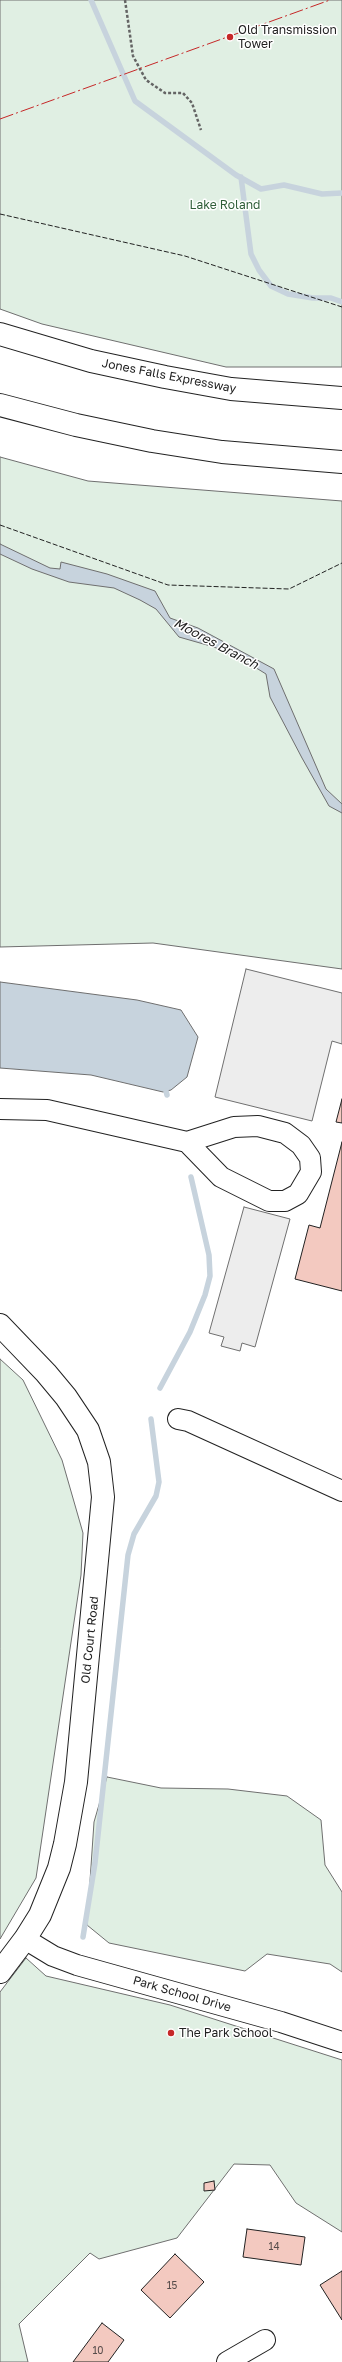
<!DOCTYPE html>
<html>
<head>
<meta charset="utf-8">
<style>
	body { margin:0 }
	canvas { display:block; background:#fff }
</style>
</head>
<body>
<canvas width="342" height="2362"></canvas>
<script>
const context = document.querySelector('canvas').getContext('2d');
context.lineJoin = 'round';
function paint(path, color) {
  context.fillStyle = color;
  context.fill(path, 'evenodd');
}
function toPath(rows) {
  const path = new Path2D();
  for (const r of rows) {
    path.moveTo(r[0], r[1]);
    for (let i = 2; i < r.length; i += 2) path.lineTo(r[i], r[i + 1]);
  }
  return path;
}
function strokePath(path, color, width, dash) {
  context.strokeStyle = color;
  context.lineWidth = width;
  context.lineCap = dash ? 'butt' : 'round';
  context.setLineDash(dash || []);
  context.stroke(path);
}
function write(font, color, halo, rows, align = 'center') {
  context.font = font + ' "Golos Text",sans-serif';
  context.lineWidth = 3;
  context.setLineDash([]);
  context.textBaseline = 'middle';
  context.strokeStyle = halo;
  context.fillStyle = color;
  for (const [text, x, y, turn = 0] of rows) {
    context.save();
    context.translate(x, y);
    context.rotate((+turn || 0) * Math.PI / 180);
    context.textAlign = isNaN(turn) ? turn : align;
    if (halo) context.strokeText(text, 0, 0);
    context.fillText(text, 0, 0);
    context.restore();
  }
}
const green = toPath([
	[0,0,342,0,342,367,226,367,42,324,0,309,0,0],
	[0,457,88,481,342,501,342,969,153,943,0,947,0,457],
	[0,1359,23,1380,62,1460,83,1533,81,1575,36,1878,0,1939,0,1359],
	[107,1777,161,1788,228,1789,287,1796,321,1820,325,1865,342,1892,342,1972,330,1964,267,1954,245,1971,109,1943,87,1925,94,1822,107,1777],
	[26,1958,46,1976,170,2005,342,2060,342,2232,296,2203,270,2165,234,2164,177,2238,99,2259,90,2253,19,2324,28,2362,0,2362,0,1992,26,1958]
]);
paint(green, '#e0efe3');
strokePath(green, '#6f6f6f', 1);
const parking = toPath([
	[246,969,342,993,342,1044,332,1041,312,1121,215,1097,246,969],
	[244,1207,290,1219,255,1347,242,1343,240,1351,221,1346,224,1337,209,1333,244,1207]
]);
paint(parking, '#ededed');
strokePath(parking, '#6f6f6f', 1);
const water = toPath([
	[0,544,50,568,60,569,61,562,107,574,155,591,170,618,198,628,274,669,326,789,342,804,342,813,329,806,302,758,270,697,266,674,245,661,214,647,179,637,156,609,140,600,114,588,69,582,32,569,0,554,0,544],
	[0,982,137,1000,181,1010,198,1037,187,1077,171,1090,163,1092,91,1075,0,1068,0,982]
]);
paint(water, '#c7d3dd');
strokePath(water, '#6f6f6f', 1);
strokePath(toPath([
	[91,0,135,101,236,175,261,189,284,185,322,194,342,193],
	[241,177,251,254,259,270,271,286,288,294,313,298,331,298,342,302],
	[166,1091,167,1095],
	[160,1388,190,1332,205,1295,210,1276,209,1255,191,1177],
	[83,1937,95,1863,128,1555,134,1534,156,1496,159,1482,151,1419]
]), '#c7d3dd', 5.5);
const building = toPath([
	[342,1099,342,1123,336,1122,342,1099],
	[342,1142,342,1291,295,1279,309,1225,320,1228,342,1142],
	[214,2181,215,2190,204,2191,204,2183,214,2181],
	[247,2229,305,2237,301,2265,243,2257,247,2229],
	[175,2254,204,2282,170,2318,141,2290,175,2254],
	[342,2271,342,2320,320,2285,342,2271],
	[102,2323,124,2340,108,2362,73,2362,102,2323]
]);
paint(building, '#f3c9c0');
strokePath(building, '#222', 1);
const minor = toPath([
	[0,1109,47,1110,187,1142,234,1127,258,1126,285,1133,301,1145,310,1158,311,1172,298,1194,285,1201,269,1201,221,1177,187,1142],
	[178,1419,188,1421,342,1491],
	[25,1939,53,1956,77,1965,281,2022,342,2042],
	[227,2362,265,2340]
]);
const major = toPath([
	[0,1325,46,1373,66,1397,88,1430,99,1462,103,1497,76,1782,65,1844,59,1868,40,1915,25,1939,0,1972]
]);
const highway = toPath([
	[0,334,91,361,165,377,231,389,342,398],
	[0,405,76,425,152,441,222,452,342,462]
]);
strokePath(minor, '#222', 22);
strokePath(major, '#222', 24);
strokePath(highway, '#222', 24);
strokePath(toPath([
	[125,0,133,56,146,80,165,93,183,93,192,103,201,130]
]), '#646464', 2.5, [3, 2]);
strokePath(minor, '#fff', 20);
strokePath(major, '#fff', 22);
strokePath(highway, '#fff', 22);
strokePath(toPath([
	[0,214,185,256,342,307],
	[0,525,168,585,289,589,342,563]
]), '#222', 1, [5, 2]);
strokePath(toPath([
	[0,119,330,0]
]), '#c62828', 1, [14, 3, 2, 3]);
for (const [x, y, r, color] of [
	[230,37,4,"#c62828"],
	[171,2033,4,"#c62828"]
]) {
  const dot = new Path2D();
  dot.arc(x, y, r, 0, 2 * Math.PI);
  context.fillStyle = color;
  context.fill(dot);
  strokePath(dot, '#fff', 1.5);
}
write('10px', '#564c4a', null, [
	["14",274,2247],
	["15",172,2286],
	["10",98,2351]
]);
write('12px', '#222', '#fff', [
	["Old Transmission",238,30],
	["Tower",238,44],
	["The Park School",179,2033]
], 'left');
write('12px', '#2f5e38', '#fff', [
	["Lake Roland",225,205]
]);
write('12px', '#222', '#fff', [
	["Jones Falls Expressway",169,376,11],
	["Old Court Road",90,1640,-84],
	["Park School Drive",182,1994,16]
]);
write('italic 13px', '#222', '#fff', [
	["Moores Branch",216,644,28]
]);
</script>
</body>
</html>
